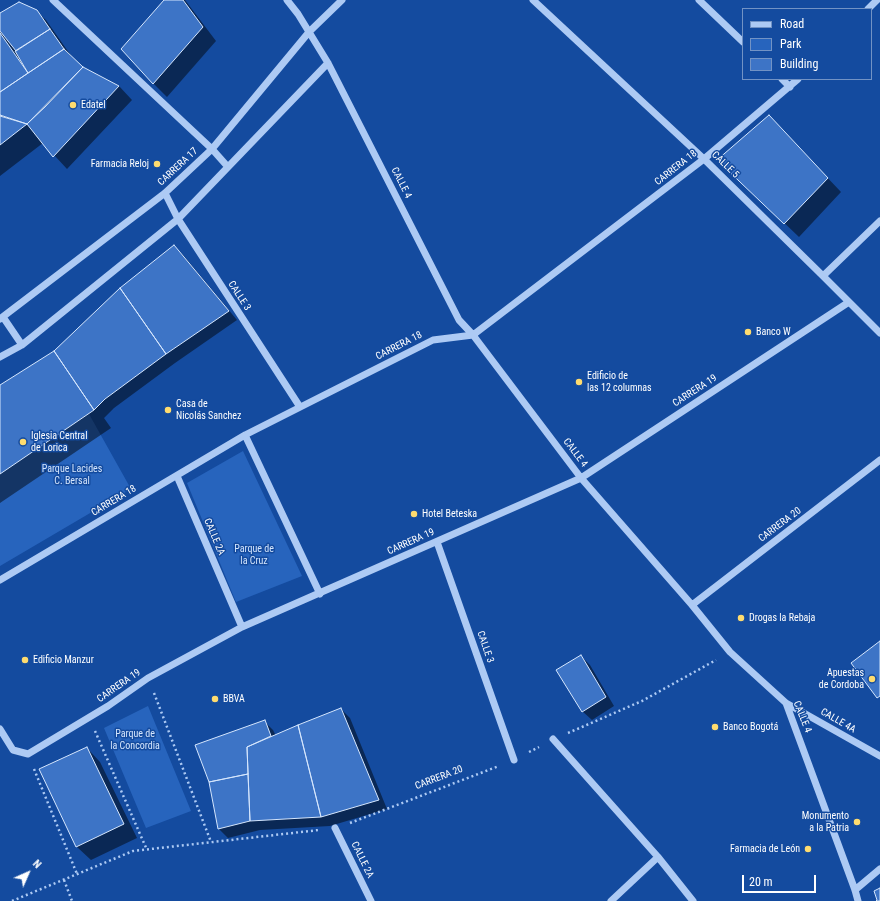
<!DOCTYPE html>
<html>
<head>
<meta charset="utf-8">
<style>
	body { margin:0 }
	#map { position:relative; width:880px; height:901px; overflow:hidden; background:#144b9f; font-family:"Roboto Condensed",sans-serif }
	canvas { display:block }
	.legend { position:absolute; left:742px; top:8px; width:130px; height:72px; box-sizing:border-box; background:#144b9f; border:1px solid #7293c5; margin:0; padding:5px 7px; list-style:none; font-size:12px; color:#fff }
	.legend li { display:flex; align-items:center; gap:8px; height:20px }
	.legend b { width:20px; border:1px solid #7293c5 }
	.north { position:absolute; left:8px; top:853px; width:40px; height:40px; -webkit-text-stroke:3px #144b9f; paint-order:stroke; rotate:45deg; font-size:11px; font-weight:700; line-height:16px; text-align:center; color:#fff }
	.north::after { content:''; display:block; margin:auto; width:14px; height:18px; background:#fff; clip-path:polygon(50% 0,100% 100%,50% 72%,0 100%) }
	.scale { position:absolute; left:742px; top:875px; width:74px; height:18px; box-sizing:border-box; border:2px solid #fff; border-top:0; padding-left:5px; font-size:12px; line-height:14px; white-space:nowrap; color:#fff; -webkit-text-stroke:3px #144b9f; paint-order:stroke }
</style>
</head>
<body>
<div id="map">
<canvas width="880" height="901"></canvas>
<ul class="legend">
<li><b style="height:5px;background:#adcaf4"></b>Road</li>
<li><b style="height:11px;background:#2764bd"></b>Park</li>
<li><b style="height:11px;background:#3d74c6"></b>Building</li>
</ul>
<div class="north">N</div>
<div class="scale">20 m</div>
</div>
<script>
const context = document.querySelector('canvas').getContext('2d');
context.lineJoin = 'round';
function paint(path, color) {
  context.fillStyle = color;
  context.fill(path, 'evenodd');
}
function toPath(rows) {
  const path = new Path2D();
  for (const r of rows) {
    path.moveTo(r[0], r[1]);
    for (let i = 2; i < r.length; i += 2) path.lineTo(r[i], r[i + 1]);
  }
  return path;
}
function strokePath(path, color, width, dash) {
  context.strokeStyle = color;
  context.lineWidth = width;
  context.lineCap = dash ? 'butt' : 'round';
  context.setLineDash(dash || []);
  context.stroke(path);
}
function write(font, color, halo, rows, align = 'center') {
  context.font = font + ' "Roboto Condensed",sans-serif';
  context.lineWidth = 3;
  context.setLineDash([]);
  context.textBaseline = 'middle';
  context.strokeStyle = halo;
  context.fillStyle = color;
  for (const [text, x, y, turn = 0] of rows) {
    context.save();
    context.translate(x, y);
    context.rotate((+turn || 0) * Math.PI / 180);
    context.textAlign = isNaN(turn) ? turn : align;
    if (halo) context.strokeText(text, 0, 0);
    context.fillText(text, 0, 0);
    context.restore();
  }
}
paint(toPath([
	[89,414,131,489,0,566,0,473],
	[243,451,302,576,236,602,187,483],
	[148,706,191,811,146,828,104,728]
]), '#2764bd');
paint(toPath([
	[166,0,185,0,216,41,167,97,153,83],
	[36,11,46,20,72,57,83,67,119,86,132,100,67,169,43,143,0,176,0,14],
	[769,116,841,192,799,237,732,173],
	[174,246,183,255,237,320,175,363,114,408,104,418,111,428,0,503,0,386,54,351],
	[581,656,590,665,614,706,592,720,582,711],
	[341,709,350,718,387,809,330,826,260,830,228,838,219,829,210,782,264,721,273,730,276,736],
	[87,748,100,762,137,838,91,860,77,847,40,770]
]), '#0007');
const building = toPath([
	[164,0,183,0,203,27,153,84,121,49,164,0],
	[19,2,37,10,50,29,16,51,0,31,0,13,19,2],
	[50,29,64,49,28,73,15,51,50,29],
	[0,33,28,73,0,92,0,33],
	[64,49,83,67,45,107,27,124,0,116,0,92,64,49],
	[83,67,119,86,53,157,27,124,83,67],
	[0,115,27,124,0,145,0,115],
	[769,115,828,178,784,224,717,160,769,115],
	[174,245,229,311,166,354,120,288,174,245],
	[120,288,166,354,105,399,94,410,54,351,120,288],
	[54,351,94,410,0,474,0,385,54,351],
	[880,641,880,696,877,698,851,663,880,641],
	[581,655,606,697,582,712,556,670,581,655],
	[341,708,379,800,321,817,298,725,341,708],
	[265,720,271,736,247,747,248,774,209,782,195,745,265,720],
	[298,725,321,817,250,821,247,747,298,725],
	[87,747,124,824,76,847,39,769,87,747],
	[248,774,250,821,218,829,209,782,248,774],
	[880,888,880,901,876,901,877,900,874,891,880,888]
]);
paint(building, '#3d74c6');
strokePath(building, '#d5e6fd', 1);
strokePath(toPath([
	[154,693,211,842],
	[95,731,147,850],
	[568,733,642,701,716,660],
	[529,752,539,747],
	[34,769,77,874],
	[350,823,499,766],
	[64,880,72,901],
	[12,901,133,851,319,830]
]), '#adcaf4', 2.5, [2, 3]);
strokePath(toPath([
	[53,0,212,149,228,167],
	[287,0,298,14,328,63,459,320,473,335,581,478,692,605,730,652,786,703,855,890,858,901],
	[533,0,704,159,823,276,880,333],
	[699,0,743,42],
	[868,9,877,0],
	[782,79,790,87],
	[165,193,178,219,300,407],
	[823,276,880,221],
	[3,317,22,345],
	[0,319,165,193,212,149,309,32,342,0],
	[0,357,22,345,178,219,328,63],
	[245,435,320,594],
	[177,476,242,627],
	[437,542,514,760],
	[0,580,245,435,433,340,473,335,704,159,798,79],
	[692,605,880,460],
	[786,703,880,756],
	[0,729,13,750,28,754,108,706,148,678,242,627,581,478,849,302],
	[553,739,658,857,693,901],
	[335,828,371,901],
	[855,890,880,869],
	[611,901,658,857]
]), '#adcaf4', 7);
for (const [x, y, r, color] of [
	[73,105,4,"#ffdc6f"],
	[157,164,4,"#ffdc6f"],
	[748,332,4,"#ffdc6f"],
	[579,382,4,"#ffdc6f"],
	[168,410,4,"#ffdc6f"],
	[23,442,4,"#ffdc6f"],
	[414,514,4,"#ffdc6f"],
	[741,618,4,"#ffdc6f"],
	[25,660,4,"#ffdc6f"],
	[872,679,4,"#ffdc6f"],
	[215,699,4,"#ffdc6f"],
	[715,727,4,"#ffdc6f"],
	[857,822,4,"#ffdc6f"],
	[808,849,4,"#ffdc6f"]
]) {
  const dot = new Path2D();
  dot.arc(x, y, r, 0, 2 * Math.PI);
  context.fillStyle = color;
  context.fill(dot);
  strokePath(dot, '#144b9f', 1.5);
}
write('10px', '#fff', '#144b9f', [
	["Edatel",81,105],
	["Farmacia Reloj",149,164,"right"],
	["Banco W",756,332],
	["Edificio de",587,376],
	["las 12 columnas",587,388],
	["Casa de",176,404],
	["Nicolás Sanchez",176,416],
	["Iglesia Central",31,436],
	["de Lorica",31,448],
	["Hotel Beteska",422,514],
	["Drogas la Rebaja",749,618],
	["Edificio Manzur",33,660],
	["Apuestas",864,673,"right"],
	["de Cordoba",864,685,"right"],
	["BBVA",223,699],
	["Banco Bogotá",723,727],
	["Monumento",849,816,"right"],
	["a la Patria",849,828,"right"],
	["Farmacia de León",800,849,"right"]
], 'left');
write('10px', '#fff', '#144b9f', [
	["CALLE 5",725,165,44],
	["CARRERA 17",178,167,-43],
	["CARRERA 18",676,168,-38],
	["CALLE 4",401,183,63],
	["CALLE 3",239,296,57],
	["CARRERA 18",399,346,-27],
	["CARRERA 19",695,391,-33],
	["CALLE 4",575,453,53],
	["CARRERA 18",114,501,-31],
	["CARRERA 20",780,525,-37],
	["CALLE 2A",214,537,67],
	["CARRERA 19",411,542,-24],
	["CALLE 3",485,647,71],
	["CARRERA 19",119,686,-35],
	["CALLE 4",802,717,68],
	["CALLE 4A",838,721,30],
	["CARRERA 20",439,778,-21],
	["CALLE 2A",362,860,64]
]);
write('10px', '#d5e6fd', '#144b9f', [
	["Parque Lacides",72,469],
	["C. Bersal",72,481],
	["Parque de",254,549],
	["la Cruz",254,561],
	["Parque de",135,734],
	["la Concordia",135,746]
]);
</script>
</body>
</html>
